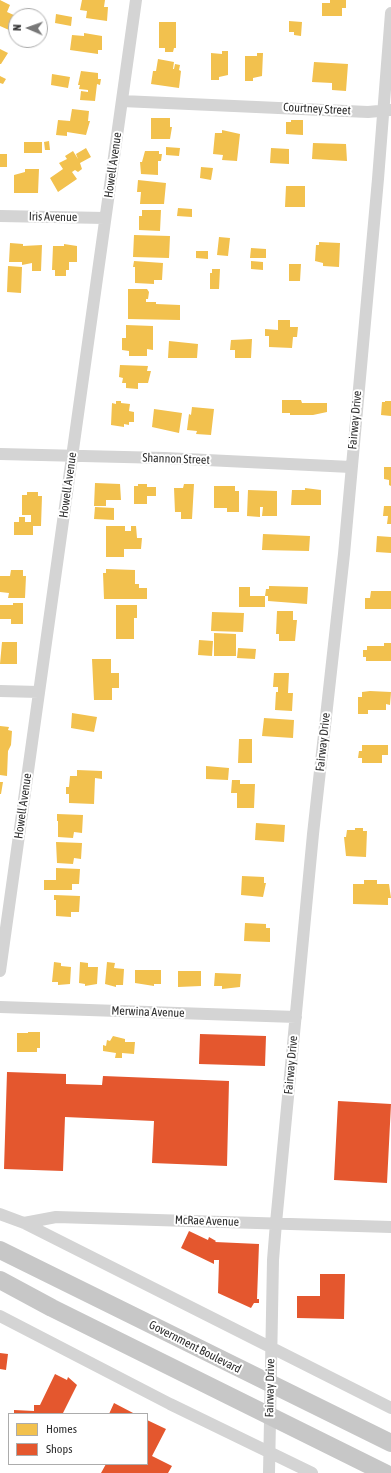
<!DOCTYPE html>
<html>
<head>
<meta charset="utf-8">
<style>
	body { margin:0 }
	#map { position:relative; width:391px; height:1473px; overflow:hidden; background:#fff; font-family:"Asap Condensed",sans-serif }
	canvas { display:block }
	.legend { position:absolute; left:8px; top:1413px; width:140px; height:52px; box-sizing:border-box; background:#fff; border:1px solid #acacac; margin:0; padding:5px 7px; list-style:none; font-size:12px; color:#2f2f2f }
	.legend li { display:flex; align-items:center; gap:8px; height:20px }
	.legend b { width:20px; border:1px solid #acacac }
	.north { position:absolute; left:8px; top:8px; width:40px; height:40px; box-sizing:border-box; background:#fff; border:1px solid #acacac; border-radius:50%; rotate:272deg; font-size:11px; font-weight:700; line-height:16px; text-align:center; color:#2f2f2f }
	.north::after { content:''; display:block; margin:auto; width:14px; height:18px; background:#787878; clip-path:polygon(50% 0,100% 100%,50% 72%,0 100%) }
</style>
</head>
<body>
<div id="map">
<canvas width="391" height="1473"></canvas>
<ul class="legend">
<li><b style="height:11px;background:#f2c14e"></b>Homes</li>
<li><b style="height:11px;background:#e4572e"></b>Shops</li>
</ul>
<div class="north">N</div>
</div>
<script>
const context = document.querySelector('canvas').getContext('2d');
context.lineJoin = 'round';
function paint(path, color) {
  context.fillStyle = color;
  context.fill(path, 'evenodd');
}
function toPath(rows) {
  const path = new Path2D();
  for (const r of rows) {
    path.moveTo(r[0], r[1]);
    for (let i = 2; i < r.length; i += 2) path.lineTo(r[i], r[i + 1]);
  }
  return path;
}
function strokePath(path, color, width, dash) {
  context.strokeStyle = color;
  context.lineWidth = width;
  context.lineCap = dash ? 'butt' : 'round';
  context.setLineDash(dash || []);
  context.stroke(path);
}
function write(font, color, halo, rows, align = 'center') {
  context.font = font + ' "Asap Condensed",sans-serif';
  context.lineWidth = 4;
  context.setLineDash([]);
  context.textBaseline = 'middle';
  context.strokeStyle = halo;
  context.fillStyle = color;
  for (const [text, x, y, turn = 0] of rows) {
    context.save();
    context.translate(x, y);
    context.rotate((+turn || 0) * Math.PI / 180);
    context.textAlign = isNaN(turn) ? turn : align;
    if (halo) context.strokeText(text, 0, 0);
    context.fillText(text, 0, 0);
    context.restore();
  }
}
paint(toPath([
	[0,0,10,5,7,12,16,16,9,30,0,26],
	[82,0,105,0,104,7,108,7,107,21,86,18,87,11,80,10],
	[330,0,346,0,346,8,342,8,342,16,322,16,322,3,330,3],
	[56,14,72,17,71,26,55,23],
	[289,21,302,22,301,36,294,35,294,32,289,32],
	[159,22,176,22,176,48,174,48,173,52,165,52,165,48,159,48],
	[84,33,102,36,102,50,98,50,98,54,70,50,72,35,84,36],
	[0,49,8,53,1,64,0,64],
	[222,51,228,51,228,75,219,77,219,80,211,80,211,53,222,54],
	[257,53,263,53,262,76,253,78,253,81,245,81,245,56,257,56],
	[158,59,174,62,173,69,174,69,175,64,180,65,179,70,181,71,179,88,151,84,153,71,156,71],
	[314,62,348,64,346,91,332,90,332,83,312,82],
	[81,71,98,73,98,79,101,79,100,85,97,84,95,101,80,100,81,91,88,92,88,90,79,89,80,85,78,85],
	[52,74,70,77,68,88,51,85],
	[0,76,6,79,3,84,0,83],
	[72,109,89,111,88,121,90,121,86,135,67,132,67,136,56,135,58,120,70,121],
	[151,118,170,118,170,127,172,127,170,139,151,139],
	[291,120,303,120,303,135,286,134,286,122,291,122],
	[222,130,240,134,237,161,222,160,223,155,213,154,215,133,222,133],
	[49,141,50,150,45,150,44,142],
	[24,142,42,142,42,153,24,153],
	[313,143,346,144,347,161,312,159],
	[166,147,180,148,179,156,166,155],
	[86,148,91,157,80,163,82,169,78,172,75,170,72,172,77,179,58,192,50,178,63,169,59,163,67,159,65,156,73,151,78,159,76,154],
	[271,148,289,149,289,164,270,163],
	[145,151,159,151,159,154,162,154,161,161,158,161,158,175,141,174,140,162,142,162],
	[0,154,7,154,7,167,0,167],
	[201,167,213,168,211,180,200,178],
	[25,169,39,169,38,193,14,193,14,175,25,172],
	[138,180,166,183,164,204,140,204,141,192,137,192],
	[286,186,305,186,305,207,285,207],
	[178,208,192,209,192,217,177,216],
	[142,210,161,210,160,231,139,230,139,216,142,216],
	[134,235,170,236,169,258,133,257],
	[219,237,230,238,228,256,217,255],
	[319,242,340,243,339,267,323,266,323,263,315,261,316,245,319,245],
	[10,243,23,244,23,246,42,245,41,271,32,271,32,263,22,265,22,262,9,262],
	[64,244,77,246,77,262,69,262,69,270,66,270,66,276,55,276,55,270,52,270,53,246,64,246],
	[251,248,266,249,266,258,250,258],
	[196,251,208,251,208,259,196,258],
	[134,261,163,263,162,280,154,280,154,284,135,283,135,267,133,267],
	[251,261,263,262,263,270,251,269],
	[289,264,301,264,300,281,289,281],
	[8,266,22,267,21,293,7,292],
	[212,269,220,269,219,289,210,289,210,273,212,273],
	[128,289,147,289,149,292,148,299,146,299,146,302,156,302,156,304,180,305,180,320,128,319],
	[278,320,290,320,290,327,298,327,297,337,293,337,292,348,269,347,269,336,265,336,265,329,278,330],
	[126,325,153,326,153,350,147,349,147,356,129,356,129,351,122,350,122,338,126,338],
	[252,339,251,358,235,358,235,350,230,350,231,340],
	[169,341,198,344,197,358,168,358],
	[120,365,148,366,147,371,151,371,148,383,138,383,138,389,126,388,126,383,122,383,123,378,119,377],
	[282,400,301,400,302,403,327,403,327,412,313,415,290,415,290,413,282,413],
	[116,401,121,401,121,403,130,404,129,411,134,412,134,422,129,422,129,425,124,424,124,427,111,425,112,403,116,404],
	[385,401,391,401,391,416,381,415,382,402,385,402],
	[192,407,214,409,211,435,196,434,197,431,187,430,189,414,191,415],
	[154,409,182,413,179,433,152,427],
	[384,467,391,467,391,486,389,485,389,480,384,479],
	[95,483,120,484,121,500,106,500,106,506,94,506],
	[138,484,147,484,147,487,156,487,156,496,147,496,147,504,134,504,134,486,138,486],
	[184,484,194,484,192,519,181,519,181,512,175,512,174,488,183,488],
	[214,486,235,486,235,491,239,491,239,512,227,512,227,508,214,508],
	[305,488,321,490,321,505,291,505,292,490,305,490],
	[248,490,277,491,277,516,262,516,263,507,260,507,260,517,247,516],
	[27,492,38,492,38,496,42,496,41,526,33,526,33,535,14,535,14,522,19,522,19,517,25,517,25,522,31,522,31,515,22,515,22,495,27,495],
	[384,506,391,506,391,524,387,524,388,516,383,516],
	[95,507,114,508,114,520,94,519],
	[106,526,125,526,125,531,131,531,131,526,136,526,137,538,142,538,141,549,124,549,124,557,106,557],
	[263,534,310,536,309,551,262,550],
	[377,536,391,537,391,553,376,552],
	[106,569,135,570,135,584,139,584,139,588,147,588,147,599,104,599,103,573,106,573],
	[11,570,23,570,23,576,26,576,25,598,8,598,9,593,0,592,0,576,10,576],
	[269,586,308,587,307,604,268,601,268,596,265,596,266,589,269,589],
	[239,587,250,587,250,596,265,596,265,607,239,607],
	[371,591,391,591,391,609,365,609,365,598,370,598],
	[13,603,23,603,23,624,11,624,11,619,0,619,0,605,13,605],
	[116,605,137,605,137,618,134,618,134,639,116,639],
	[277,611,293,611,293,620,297,620,295,641,279,641,279,634,276,634],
	[212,612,244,613,243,632,211,631],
	[214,633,236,634,236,656,214,656],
	[199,640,213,641,212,656,198,655],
	[2,642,17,642,17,664,0,664],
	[384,643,391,643,391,661,366,661,366,657,363,657,363,650,367,650,367,646,384,646],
	[238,648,256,649,255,659,237,658],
	[92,659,111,659,111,673,119,673,119,688,112,688,112,700,94,700],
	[274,673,289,673,288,693,293,693,292,711,275,710,276,692,278,692,278,687,273,687],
	[370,691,391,692,390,705,386,704,386,710,368,710,368,714,358,714,358,697,362,697,362,692],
	[72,713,97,717,94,732,71,728],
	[264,718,294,720,293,738,262,736],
	[0,726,9,727,8,730,12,731,11,745,8,751,7,776,0,775],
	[239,739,252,739,252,763,238,763],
	[362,745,388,745,388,755,382,755,382,763,362,763,362,758,358,758,359,751,362,751],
	[206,766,229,768,228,780,206,779],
	[77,770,102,771,102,779,95,778,94,804,69,803,69,794,66,794,66,787,69,787,70,776,77,776],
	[232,780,240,780,240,784,255,784,254,808,237,808,237,793,231,793],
	[0,782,3,782,1,794,0,794],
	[57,814,83,815,82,833,74,832,73,838,58,837,58,821,57,821],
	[256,823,285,825,284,842,255,840],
	[355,828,363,828,363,831,367,831,366,857,346,856,344,837,346,837,347,830,355,830],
	[56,842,82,843,81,859,74,858,73,864,57,863],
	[56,868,80,869,79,884,72,884,72,890,44,890,44,880,56,880],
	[242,876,264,877,264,883,266,883,263,897,241,895],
	[364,880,377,880,377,884,389,884,391,898,388,898,388,905,353,904,353,884,364,884],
	[54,895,80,896,79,912,71,912,71,917,56,916,56,900,54,900],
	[245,923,266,924,266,928,270,928,270,942,244,941],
	[54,962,61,963,61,966,71,967,70,984,58,985,58,982,52,982],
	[80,962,88,963,88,967,98,967,97,984,85,986,85,984,79,983],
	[107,962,115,963,114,968,124,969,123,985,116,985,116,987,105,984],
	[135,970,161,970,161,984,154,984,154,986,135,983],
	[178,971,201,971,201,986,178,987],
	[215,973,241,974,240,987,222,989,222,986,214,986],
	[28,1032,40,1032,40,1048,37,1048,37,1052,17,1052,17,1033,28,1033],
	[113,1036,125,1039,125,1042,135,1042,134,1054,122,1053,122,1058,115,1058,116,1053,103,1051,103,1045,106,1046,107,1040,110,1041]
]), '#f2c14e');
paint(toPath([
	[200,1034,266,1036,265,1066,199,1064],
	[7,1072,66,1074,66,1084,102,1085,103,1076,229,1081,227,1166,152,1163,154,1121,65,1117,63,1171,4,1169],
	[338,1101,391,1104,387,1183,334,1180],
	[189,1231,208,1240,209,1237,216,1241,215,1242,259,1244,257,1299,259,1299,259,1303,254,1303,251,1308,218,1293,219,1260,214,1260,214,1264,181,1248],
	[320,1274,345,1274,344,1319,297,1318,297,1296,320,1296],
	[0,1353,8,1354,6,1370,0,1369],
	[55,1374,67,1380,68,1377,77,1385,63,1413,69,1414,14,1414,14,1410,34,1411,34,1405,40,1405],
	[114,1403,135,1414,109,1414],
	[147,1420,166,1429,152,1456,172,1466,168,1473,101,1473,106,1464,147,1464]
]), '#e4572e');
strokePath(toPath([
	[122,101,368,112,390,110],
	[0,216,105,218],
	[0,454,165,458,351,467],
	[0,691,39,692],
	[0,971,136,0],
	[0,1007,296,1017],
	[0,1214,24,1223,391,1408],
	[24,1223,56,1217,391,1227],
	[0,1316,170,1404,312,1473],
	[269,1473,273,1260,276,1223,313,834,344,554,378,179,391,13]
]), '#d4d4d4', 12);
strokePath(toPath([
	[0,1250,391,1443],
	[0,1280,52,1308,385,1473]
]), '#c7c7c7', 18);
write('12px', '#2f2f2f', '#fff', [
	["Courtney Street",317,109,3],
	["Howell Avenue",113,165,-82],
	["Iris Avenue",53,217,1],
	["Fairway Drive",355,420,-85],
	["Shannon Street",176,459,2],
	["Howell Avenue",68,485,-82],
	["Fairway Drive",323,742,-84],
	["Howell Avenue",23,806,-82],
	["Merwina Avenue",148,1012,2],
	["Fairway Drive",291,1065,-85],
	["McRae Avenue",207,1221,2],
	["Government Boulevard",195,1347,27],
	["Fairway Drive",270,1388,-89]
]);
</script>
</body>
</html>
